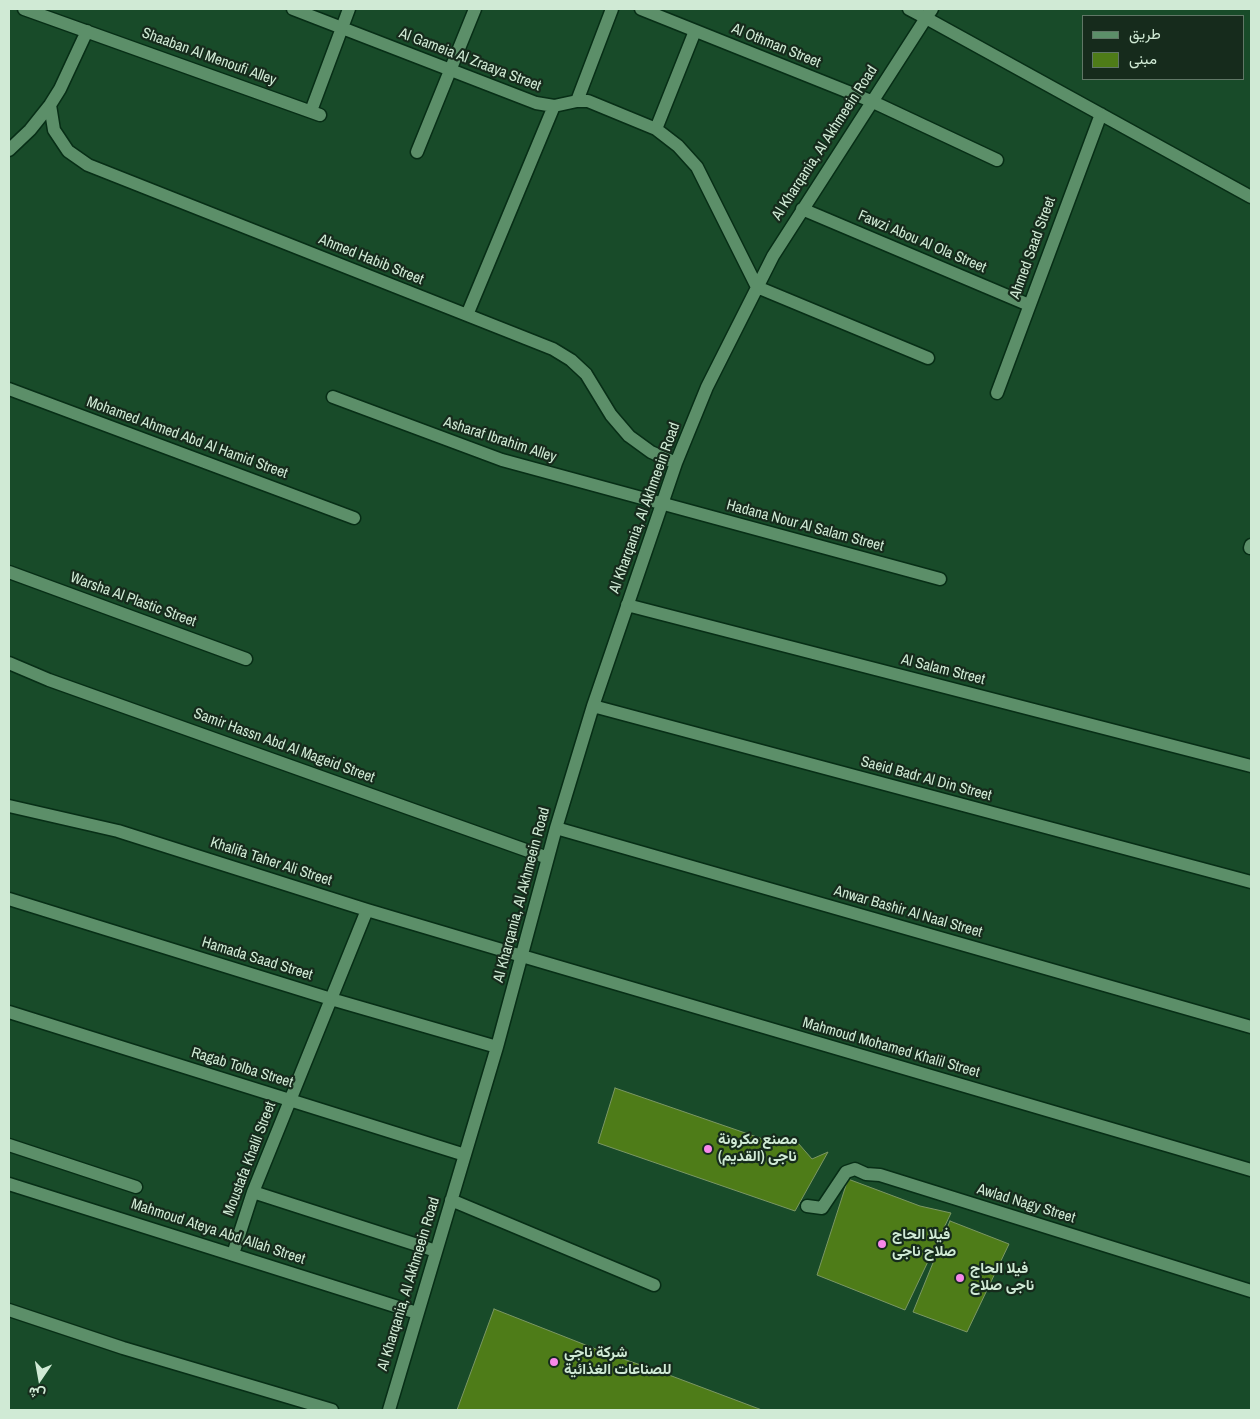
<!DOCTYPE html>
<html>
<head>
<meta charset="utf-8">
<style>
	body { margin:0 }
	#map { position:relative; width:1260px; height:1419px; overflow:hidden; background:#184b29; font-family:"Archivo Narrow",Vazirmatn,sans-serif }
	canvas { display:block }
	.frame { position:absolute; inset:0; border:10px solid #d0ead5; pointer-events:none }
	.legend { position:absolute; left:1082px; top:15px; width:162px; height:65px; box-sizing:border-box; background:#162b1c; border:1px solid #607766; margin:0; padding:6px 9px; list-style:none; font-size:15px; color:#d0ead5 }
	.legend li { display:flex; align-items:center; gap:10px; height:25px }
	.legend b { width:25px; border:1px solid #607766 }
	.north { position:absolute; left:15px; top:1354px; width:50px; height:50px; -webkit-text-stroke:4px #162b1c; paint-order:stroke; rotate:192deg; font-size:14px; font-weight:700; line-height:20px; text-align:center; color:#d0ead5 }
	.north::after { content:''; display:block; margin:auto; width:18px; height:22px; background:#d0ead5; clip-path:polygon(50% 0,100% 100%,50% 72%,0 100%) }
</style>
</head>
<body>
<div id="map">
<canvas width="1260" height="1419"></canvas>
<div class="frame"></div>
<ul class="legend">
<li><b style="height:6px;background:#5c8f69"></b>طريق</li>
<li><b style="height:14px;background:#4e7c18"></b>مبنى</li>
</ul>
<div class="north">ش</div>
</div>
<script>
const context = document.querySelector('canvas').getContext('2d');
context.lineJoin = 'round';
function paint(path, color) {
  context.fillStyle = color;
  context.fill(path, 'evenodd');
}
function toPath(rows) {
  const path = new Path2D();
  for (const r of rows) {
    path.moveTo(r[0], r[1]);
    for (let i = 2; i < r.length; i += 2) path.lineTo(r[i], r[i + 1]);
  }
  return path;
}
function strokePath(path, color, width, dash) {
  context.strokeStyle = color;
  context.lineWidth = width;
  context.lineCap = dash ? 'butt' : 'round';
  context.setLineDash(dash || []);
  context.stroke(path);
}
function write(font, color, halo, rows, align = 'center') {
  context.font = font + ' "Archivo Narrow",Vazirmatn,sans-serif';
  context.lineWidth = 4.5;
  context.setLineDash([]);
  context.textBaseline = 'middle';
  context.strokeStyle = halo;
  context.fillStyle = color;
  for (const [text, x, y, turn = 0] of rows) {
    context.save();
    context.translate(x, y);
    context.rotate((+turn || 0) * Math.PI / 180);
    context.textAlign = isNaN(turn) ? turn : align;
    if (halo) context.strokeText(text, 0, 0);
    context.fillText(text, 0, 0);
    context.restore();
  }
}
const building = toPath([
	[615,1088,783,1146,798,1143,812,1159,828,1152,795,1211,598,1143,615,1088],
	[848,1179,920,1206,951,1213,905,1310,817,1275,848,1179],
	[950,1221,1009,1244,967,1332,913,1312,950,1221],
	[494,1309,606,1353,661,1372,762,1410,457,1410,494,1309]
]);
paint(building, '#4e7c18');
strokePath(building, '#7b9764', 1);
const minor = toPath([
	[24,9,320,115],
	[293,9,536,103,554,106,577,101,588,101,656,129,678,146,697,167,757,287,928,358],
	[641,9,871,101,997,160],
	[909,9,926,18,932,9],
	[577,101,612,9],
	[50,105,54,130,68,151,88,165,553,349,571,360,586,374,611,415,629,436,651,452,676,463],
	[311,111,349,9],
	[656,129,695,31],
	[9,150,30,130,50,105,60,89,87,31],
	[417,152,475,9],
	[802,209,1029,305],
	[467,315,554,106],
	[9,389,354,518],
	[997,393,1101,114],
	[333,397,502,460,940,579],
	[1250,548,1251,545],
	[9,572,246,659],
	[627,605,1251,766],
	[9,663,49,680,548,858],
	[593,706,1251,882],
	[9,806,118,831,367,910,522,956,1251,1170],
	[556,828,1251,1027],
	[9,899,331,999,497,1047],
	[9,1012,465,1155],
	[9,1145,136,1187],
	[9,1184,417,1313],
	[253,1192,436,1251],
	[451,1200,654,1285],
	[807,1206,822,1208,846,1172,855,1169,866,1174,880,1175,1251,1291],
	[233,1254,253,1192,367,910],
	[9,1310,123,1348,332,1410],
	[389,1410,497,1047,556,828,593,706,676,463,707,387,773,256,926,18,1251,197]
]);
strokePath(minor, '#072e16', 15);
strokePath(minor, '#5c8f69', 12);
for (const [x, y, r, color] of [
	[708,1149,5,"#f888ea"],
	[882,1244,5,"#f888ea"],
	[960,1278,5,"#f888ea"],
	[554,1362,5,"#f888ea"]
]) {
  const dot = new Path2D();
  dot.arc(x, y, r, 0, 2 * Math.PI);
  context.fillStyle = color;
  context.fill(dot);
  strokePath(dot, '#162b1c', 2);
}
write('15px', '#d0ead5', '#162b1c', [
	["Al Othman Street",776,46,22],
	["Shaaban Al Menoufi Alley",209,57,20],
	["Al Gameia Al Zraaya Street",470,60,21],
	["Al Kharqania, Al Akhmeein Road",825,143,-57],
	["Fawzi Abou Al Ola Street",922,242,23],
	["Ahmed Saad Street",1033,248,-70],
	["Ahmed Habib Street",371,260,22],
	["Mohamed Ahmed Abd Al Hamid Street",187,438,20],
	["Asharaf Ibrahim Alley",500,440,18],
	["Al Kharqania, Al Akhmeein Road",645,508,-70],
	["Hadana Nour Al Salam Street",805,526,15],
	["Warsha Al Plastic Street",133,600,20],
	["Al Salam Street",943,670,14],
	["Samir Hassn Abd Al Mageid Street",284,746,20],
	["Saeid Badr Al Din Street",926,779,15],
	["Khalifa Taher Ali Street",271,862,18],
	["Al Kharqania, Al Akhmeein Road",522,895,-75],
	["Anwar Bashir Al Naal Street",908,912,16],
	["Hamada Saad Street",257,959,17],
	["Mahmoud Mohamed Khalil Street",891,1048,16],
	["Ragab Tolba Street",242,1068,17],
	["Moustafa Khalil Street",250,1159,-69],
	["Awlad Nagy Street",1026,1204,17],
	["Mahmoud Ateya Abd Allah Street",218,1232,18],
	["Al Kharqania, Al Akhmeein Road",409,1284,-73]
]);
write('bold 15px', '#d0ead5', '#162b1c', [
	["مصنع مكرونة",718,1140],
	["ناجى (القديم)",718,1157],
	["فيلا الحاج",892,1235],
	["صلاح ناجى",892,1252],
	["فيلا الحاج",970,1269],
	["ناجى صلاح",970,1286],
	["شركة ناجى",564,1353],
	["للصناعات الغذائية",564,1370]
], 'left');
</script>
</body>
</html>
